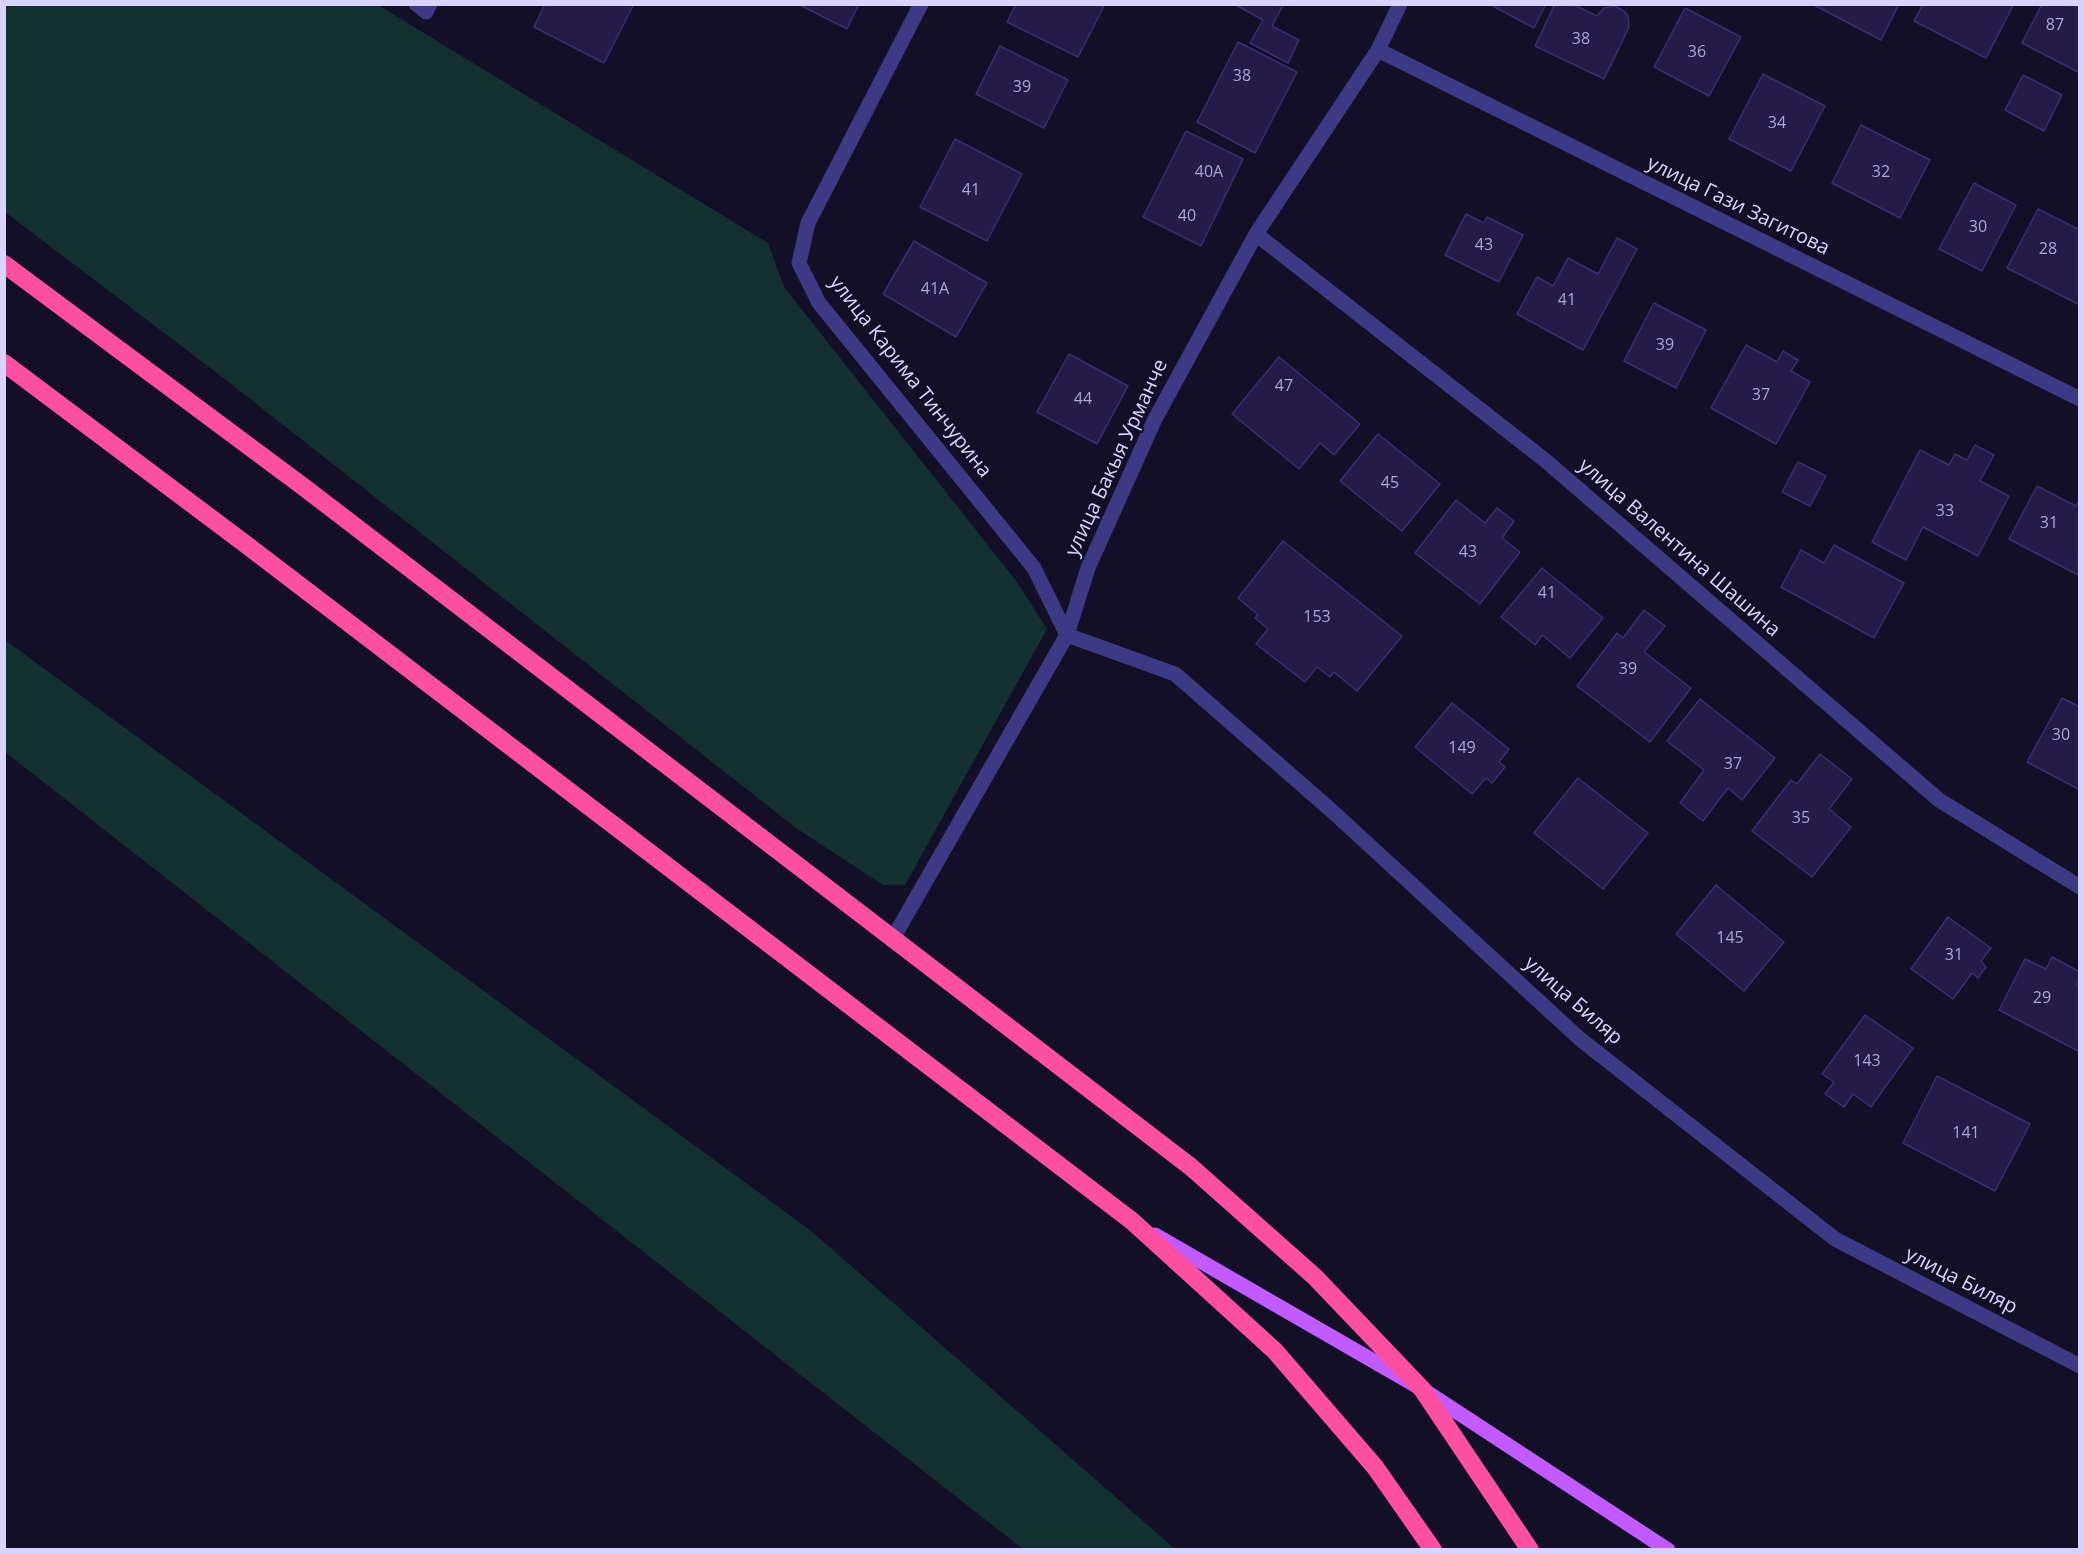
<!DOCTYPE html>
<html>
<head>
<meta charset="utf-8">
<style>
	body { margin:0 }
	#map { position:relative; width:2084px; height:1554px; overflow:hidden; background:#130f26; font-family:"Open Sans",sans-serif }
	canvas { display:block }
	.frame { position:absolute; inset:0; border:6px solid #d9d4ff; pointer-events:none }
</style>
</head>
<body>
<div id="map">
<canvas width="2084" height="1554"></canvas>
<div class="frame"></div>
</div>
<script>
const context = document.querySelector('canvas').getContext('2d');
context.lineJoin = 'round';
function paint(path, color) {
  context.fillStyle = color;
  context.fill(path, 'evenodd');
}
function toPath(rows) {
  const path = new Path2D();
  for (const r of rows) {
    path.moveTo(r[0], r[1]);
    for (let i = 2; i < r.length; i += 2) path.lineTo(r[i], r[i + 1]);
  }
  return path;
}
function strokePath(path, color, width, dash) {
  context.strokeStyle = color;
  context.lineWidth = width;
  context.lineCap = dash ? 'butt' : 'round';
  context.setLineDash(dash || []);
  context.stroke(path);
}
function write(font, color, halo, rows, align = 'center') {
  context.font = font + ' "Open Sans",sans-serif';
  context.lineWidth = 4.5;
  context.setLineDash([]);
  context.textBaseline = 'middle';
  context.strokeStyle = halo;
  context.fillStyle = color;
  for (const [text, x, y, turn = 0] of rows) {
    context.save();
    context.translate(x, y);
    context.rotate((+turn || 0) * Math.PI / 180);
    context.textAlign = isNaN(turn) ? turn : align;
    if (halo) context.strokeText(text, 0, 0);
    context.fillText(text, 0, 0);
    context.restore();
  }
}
paint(toPath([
	[4,5,378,5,768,243,784,287,1017,582,1047,629,905,885,883,885,796,828,226,380,5,212],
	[5,640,810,1230,1175,1549,1023,1549,5,752]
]), '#12302f');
const building = toPath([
	[545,4,634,4,604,63,534,27,545,4],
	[798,4,859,4,847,29,798,4],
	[1016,4,1105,4,1078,57,1007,22,1016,4],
	[1234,4,1284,4,1272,26,1299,40,1288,63,1250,43,1263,20,1234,4],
	[1489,4,1546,4,1534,28,1489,4],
	[1555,4,1572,4,1597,16,1604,8,1615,6,1625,12,1628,16,1629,27,1604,79,1535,46,1555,4],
	[1812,4,1899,4,1881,40,1812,4],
	[1923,4,2014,4,1986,58,1914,21,1923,4],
	[2042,4,2080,6,2080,73,2022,43,2042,4],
	[1685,8,1741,37,1709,96,1654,67,1685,8],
	[1238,42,1297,72,1255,153,1197,122,1238,42],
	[1000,46,1068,80,1044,128,976,94,1000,46],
	[1763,74,1825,106,1791,171,1729,139,1763,74],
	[2023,75,2062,95,2044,131,2005,110,2023,75],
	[1861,125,1930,160,1900,218,1832,183,1861,125],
	[1186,131,1243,159,1201,246,1143,217,1186,131],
	[955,139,1022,174,987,241,920,207,955,139],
	[1974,183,2016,205,1982,271,1939,249,1974,183],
	[2038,209,2080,230,2080,305,2007,268,2038,209],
	[1466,214,1484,223,1487,217,1523,235,1499,282,1445,255,1466,214],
	[1617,238,1637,249,1583,350,1517,314,1537,277,1553,286,1568,258,1598,274,1617,238],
	[914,241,987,283,956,337,883,294,914,241],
	[1654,303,1706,330,1676,388,1624,361,1654,303],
	[1746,345,1777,362,1783,351,1798,360,1791,371,1810,382,1776,444,1711,408,1746,345],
	[1069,354,1128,386,1097,444,1037,412,1069,354],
	[1279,357,1360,424,1334,455,1320,443,1299,469,1232,414,1279,357],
	[1378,434,1440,484,1402,531,1340,481,1378,434],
	[1975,445,1994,455,1980,481,2009,496,1978,556,1923,527,1906,560,1872,542,1920,450,1949,465,1955,454,1967,460,1975,445],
	[1798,462,1826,476,1810,506,1782,492,1798,462],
	[2037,486,2076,506,2080,499,2078,575,2009,539,2037,486],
	[1456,500,1485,523,1497,508,1514,521,1502,538,1520,552,1480,604,1415,553,1456,500],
	[1283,541,1402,636,1357,691,1334,672,1330,677,1317,667,1305,682,1256,644,1268,629,1255,618,1258,615,1238,598,1283,541],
	[1834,545,1904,583,1874,638,1781,587,1801,550,1824,563,1834,545],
	[1542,568,1603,618,1570,658,1542,635,1535,645,1501,617,1542,568],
	[1644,610,1665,626,1644,652,1691,688,1650,742,1577,686,1617,633,1623,638,1644,610],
	[2062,698,2080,707,2080,790,2027,762,2062,698],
	[1700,699,1775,758,1742,800,1728,788,1703,821,1680,803,1704,770,1667,741,1700,699],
	[1452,703,1509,749,1499,762,1505,767,1492,783,1486,778,1472,794,1415,747,1452,703],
	[1820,754,1852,779,1829,809,1851,827,1812,877,1752,831,1791,780,1797,784,1820,754],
	[1578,778,1648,833,1603,889,1534,833,1578,778],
	[1716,885,1784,942,1744,991,1676,934,1716,885],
	[1948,917,1991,948,1981,961,1986,967,1978,978,1972,973,1953,999,1911,969,1948,917],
	[2052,957,2080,972,2080,977,2076,985,2080,987,2080,1047,2078,1051,1999,1010,2025,959,2046,969,2052,957],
	[1865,1015,1913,1048,1871,1107,1853,1094,1844,1107,1825,1094,1834,1082,1822,1074,1865,1015],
	[1937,1076,2030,1124,1995,1191,1903,1143,1937,1076]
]);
paint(building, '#241b47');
strokePath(building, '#3b2d73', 1.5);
strokePath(toPath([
	[416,4,426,12,430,4],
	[921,4,808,223,799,263,819,303,1034,568,1067,635,1175,674,1332,811,1580,1039,1835,1239,2080,1366],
	[1378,50,2080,399],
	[1256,234,1546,461,1939,800,2080,887],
	[892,940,1067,635,1088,568,1155,419,1256,234,1378,50,1400,4]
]), '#3d3a85', 15);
strokePath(toPath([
	[1155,1235,1422,1389,1668,1550]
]), '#c25bff', 15);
strokePath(toPath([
	[4,264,305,488,1191,1167,1315,1277,1422,1389,1530,1550],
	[4,363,248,546,1132,1221,1275,1351,1375,1467,1433,1550]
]), '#ff4fa3', 18);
write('16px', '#aca6d1', null, [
	["87",2055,25],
	["38",1581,39],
	["36",1697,52],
	["38",1242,76],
	["39",1022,87],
	["34",1777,123],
	["40А",1209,172],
	["32",1881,172],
	["41",971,190],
	["40",1187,216],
	["30",1978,227],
	["43",1484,245],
	["28",2048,249],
	["41А",935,289],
	["41",1567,300],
	["39",1665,345],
	["47",1284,386],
	["37",1761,395],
	["44",1083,399],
	["45",1390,483],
	["33",1945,511],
	["31",2049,523],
	["43",1468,552],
	["41",1547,593],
	["153",1317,617],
	["39",1628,669],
	["30",2061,735],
	["149",1462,748],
	["37",1733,764],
	["35",1801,818],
	["145",1730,938],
	["31",1954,955],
	["29",2042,998],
	["143",1867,1061],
	["141",1966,1133]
]);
write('20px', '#d9d4ff', '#130f26', [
	["улица Гази Загитова",1738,206,26],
	["улица Карима Тинчурина",910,377,52],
	["улица Бакыя Урманче",1117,458,-65],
	["улица Валентина Шашина",1679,548,41],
	["улица Биляр",1573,1001,41],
	["улица Биляр",1961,1281,27]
]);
</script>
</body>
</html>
